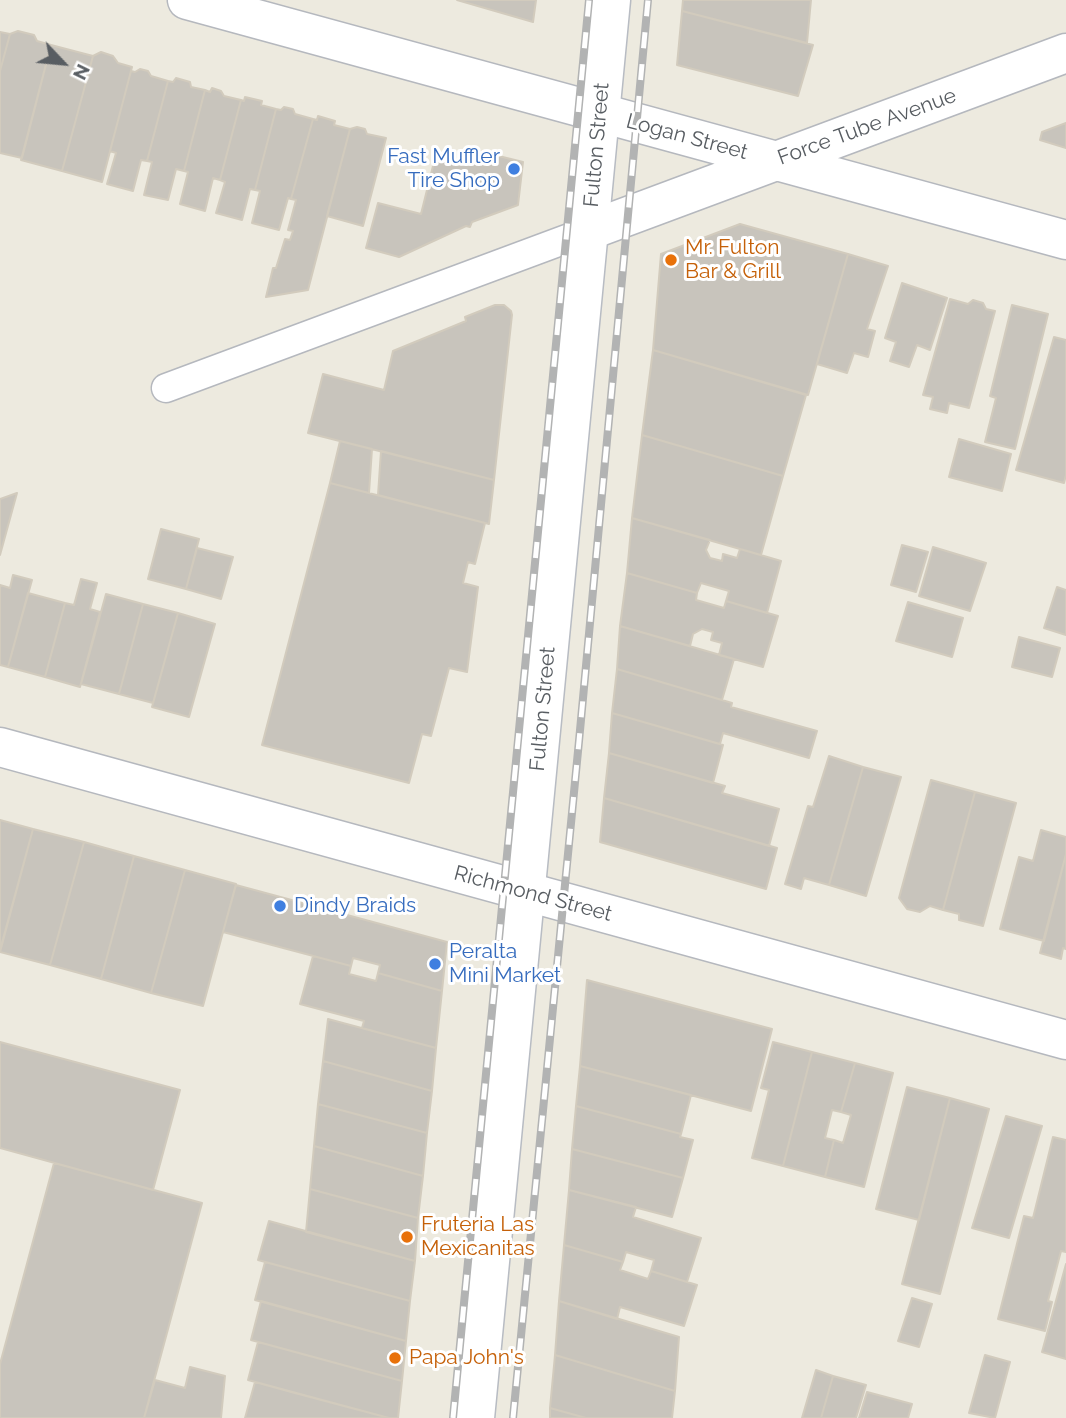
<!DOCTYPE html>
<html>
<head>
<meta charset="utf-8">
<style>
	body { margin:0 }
	#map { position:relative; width:1066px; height:1418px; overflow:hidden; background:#edeadf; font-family:Raleway,sans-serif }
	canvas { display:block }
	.north { position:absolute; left:28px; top:28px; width:70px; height:70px; -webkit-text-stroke:5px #fff; paint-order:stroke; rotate:116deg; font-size:19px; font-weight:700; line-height:28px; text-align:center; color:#585d62 }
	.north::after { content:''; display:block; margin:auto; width:24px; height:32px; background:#585d62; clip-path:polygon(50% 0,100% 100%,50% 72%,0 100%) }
</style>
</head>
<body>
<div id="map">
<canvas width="1066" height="1418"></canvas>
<div class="north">N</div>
</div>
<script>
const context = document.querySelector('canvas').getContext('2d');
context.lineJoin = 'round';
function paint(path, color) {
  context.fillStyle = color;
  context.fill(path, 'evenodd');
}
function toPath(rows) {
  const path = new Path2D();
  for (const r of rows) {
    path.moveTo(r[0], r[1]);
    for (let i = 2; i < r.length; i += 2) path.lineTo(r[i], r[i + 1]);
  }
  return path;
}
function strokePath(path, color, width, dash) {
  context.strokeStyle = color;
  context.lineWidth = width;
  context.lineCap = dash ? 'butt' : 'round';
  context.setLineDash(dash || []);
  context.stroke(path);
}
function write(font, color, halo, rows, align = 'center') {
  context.font = font + ' Raleway,sans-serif';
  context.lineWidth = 6;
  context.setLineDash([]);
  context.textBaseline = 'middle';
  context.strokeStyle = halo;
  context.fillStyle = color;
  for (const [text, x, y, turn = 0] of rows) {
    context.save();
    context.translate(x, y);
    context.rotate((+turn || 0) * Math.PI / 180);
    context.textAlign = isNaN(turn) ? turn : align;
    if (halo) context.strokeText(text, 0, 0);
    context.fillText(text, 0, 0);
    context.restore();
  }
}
const building = toPath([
	[457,0,536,0,533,22,457,0],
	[683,0,811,0,807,43,682,11,683,0],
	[682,11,813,45,798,96,677,65,682,11],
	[18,31,34,35,37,41,51,45,22,158,0,153,0,71,10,34,18,31],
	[0,32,10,34,0,71,0,32],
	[51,45,93,56,62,171,21,160,51,45],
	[101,52,113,56,118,63,132,67,102,182,62,171,93,56,101,52],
	[140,69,148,71,151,76,168,81,147,161,141,160,133,191,107,184,116,153,110,151,131,71,135,72,140,69],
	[176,78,190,82,191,87,205,90,184,171,176,169,168,200,144,195,152,162,147,161,168,81,173,82,176,78],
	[212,88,221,91,224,96,241,100,220,180,213,178,205,211,180,204,188,172,184,171,205,90,210,92,212,88],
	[245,97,262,101,261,105,276,109,255,190,250,189,242,220,216,213,225,182,220,180,241,100,244,101,245,97],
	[284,107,293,109,295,114,313,119,291,199,288,198,279,230,252,223,260,191,255,190,276,109,281,110,284,107],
	[318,116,335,121,334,125,350,129,308,290,266,297,273,268,276,268,285,239,290,240,293,231,288,230,296,200,291,199,313,119,317,120,318,116],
	[1066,123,1066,148,1040,140,1042,132,1066,123],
	[357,127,365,129,367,134,386,138,363,226,327,216,350,129,357,127],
	[466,148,523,162,518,205,472,222,470,227,466,226,399,257,366,248,378,203,421,214,435,158,462,165,466,148],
	[740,224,848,254,808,395,653,350,661,254,740,224],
	[848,254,888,266,867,329,875,331,868,357,854,353,847,373,817,364,848,254],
	[902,283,947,298,930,350,917,345,909,367,890,361,896,342,885,338,902,283],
	[950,299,968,304,973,300,983,303,986,309,995,311,969,408,949,403,947,413,930,409,933,397,923,395,950,299],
	[495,305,504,305,511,311,512,315,494,480,308,433,323,374,384,390,393,351,466,321,465,317,495,305],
	[1012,305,1048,314,1015,449,985,442,996,398,990,396,1012,305],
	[1054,337,1066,340,1066,475,1064,483,1016,470,1054,337],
	[653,350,806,395,783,476,642,435,653,350],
	[642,435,783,476,761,555,632,518,642,435],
	[959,439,1011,454,1002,491,949,477,959,439],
	[340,441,372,449,369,493,330,483,340,441],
	[381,451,494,480,489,524,378,495,381,451],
	[330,483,485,523,475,564,468,562,463,583,478,587,467,672,449,668,431,736,422,734,409,783,262,745,330,483],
	[17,493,0,555,0,499,17,493],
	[632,518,710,540,706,550,710,558,722,561,723,554,737,558,740,549,781,561,767,613,726,601,729,591,701,583,697,593,627,573,632,518],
	[161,529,199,539,186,589,148,579,161,529],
	[902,545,928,552,916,592,891,585,902,545],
	[933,547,986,563,970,611,919,596,933,547],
	[197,548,233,557,221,599,186,589,197,548],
	[627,573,697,593,696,600,724,608,726,601,778,616,763,667,719,655,722,643,711,640,713,632,702,629,693,634,690,646,620,626,627,573],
	[13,575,32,580,8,667,0,665,0,585,10,588,13,575],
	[81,579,97,583,90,609,100,612,80,687,45,677,65,603,74,605,81,579],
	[1057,587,1066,590,1066,635,1044,628,1057,587],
	[28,593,65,603,45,677,8,667,28,593],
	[106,594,143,604,119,694,81,684,106,594],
	[908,602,963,618,952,657,896,641,908,602],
	[143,604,178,613,153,703,119,694,143,604],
	[178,613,215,624,189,717,152,707,178,613],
	[620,626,734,659,722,700,617,669,620,626],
	[1019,637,1060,648,1052,677,1012,667,1019,637],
	[617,669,732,703,731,707,817,731,809,758,723,733,720,744,612,713,617,669],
	[612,713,723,745,713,783,609,753,612,713],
	[609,753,725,786,722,793,779,809,769,846,604,798,609,753],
	[829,756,863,767,829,885,804,878,801,889,785,884,808,806,813,807,829,756],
	[863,767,901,777,866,896,829,885,863,767],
	[931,780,975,792,943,910,930,906,920,912,907,909,899,898,931,780],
	[975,792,1016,803,983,926,959,920,959,914,943,910,975,792],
	[604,798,777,848,766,889,600,842,604,798],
	[0,820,33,829,0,950,0,820],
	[33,829,84,842,50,965,0,952,33,829],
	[1041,830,1066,837,1066,854,1044,941,1000,929,1019,857,1033,861,1041,830],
	[84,842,134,856,101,979,50,965,84,842],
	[1066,854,1066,949,1063,948,1061,959,1040,953,1066,854],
	[134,856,185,870,151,993,101,979,134,856],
	[185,870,236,884,203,1006,151,993,185,870],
	[236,885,447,942,442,991,378,973,380,965,353,958,351,966,223,932,236,885],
	[313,956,351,966,349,974,376,981,378,973,442,991,436,1048,362,1028,364,1021,300,1004,313,956],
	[587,980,772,1029,751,1111,580,1066,587,980],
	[328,1019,436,1048,432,1091,323,1061,328,1019],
	[0,1042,180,1090,153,1190,0,1148,0,1042],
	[773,1042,812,1052,783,1166,752,1158,769,1090,761,1088,773,1042],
	[812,1052,855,1063,841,1112,832,1110,825,1138,834,1140,825,1177,783,1166,812,1052],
	[323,1061,432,1091,427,1133,318,1104,323,1061],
	[855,1063,893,1073,864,1187,825,1177,834,1140,843,1143,851,1115,841,1112,855,1063],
	[580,1066,691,1095,681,1134,576,1106,580,1066],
	[907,1087,950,1098,919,1220,876,1209,907,1087],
	[950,1098,989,1109,940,1294,902,1284,950,1098],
	[318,1104,427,1133,423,1176,314,1146,318,1104],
	[576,1106,681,1134,680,1137,693,1140,683,1178,572,1149,576,1106],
	[1006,1116,1042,1126,1009,1238,972,1228,1006,1116],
	[1053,1137,1066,1140,1066,1252,1061,1251,1048,1301,1052,1302,1045,1331,998,1319,1024,1216,1033,1218,1053,1137],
	[314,1146,423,1176,418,1218,310,1189,314,1146],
	[572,1149,683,1178,672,1217,569,1190,572,1149],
	[54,1163,202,1203,144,1418,0,1418,0,1364,54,1163],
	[310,1189,418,1218,415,1261,306,1232,310,1189],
	[569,1190,636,1207,633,1217,701,1238,687,1282,651,1271,654,1260,626,1252,623,1262,564,1245,569,1190],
	[269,1221,415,1261,410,1301,258,1260,269,1221],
	[564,1245,623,1262,620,1270,648,1279,651,1271,697,1285,684,1326,620,1307,617,1319,559,1301,564,1245],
	[265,1262,410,1301,406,1341,255,1300,265,1262],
	[1066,1264,1066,1359,1042,1352,1066,1264],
	[912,1298,932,1304,919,1347,898,1341,912,1298],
	[261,1301,406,1341,402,1381,251,1340,261,1301],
	[559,1301,679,1337,675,1391,555,1355,559,1301],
	[258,1342,402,1381,398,1418,389,1418,248,1380,258,1342],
	[555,1355,675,1391,672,1418,586,1418,550,1408,555,1355],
	[985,1355,1010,1362,995,1418,969,1413,985,1355],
	[190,1367,225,1376,221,1418,144,1418,155,1380,185,1388,190,1367],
	[816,1370,833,1376,821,1418,802,1418,816,1370],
	[833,1376,866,1385,856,1418,821,1418,833,1376],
	[255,1382,295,1393,389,1418,245,1418,255,1382],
	[867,1392,912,1404,908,1418,859,1418,867,1392],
	[550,1408,586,1418,550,1418,550,1408]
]);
paint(building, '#c8c4bc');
strokePath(building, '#d2cbbd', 2);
const lane = toPath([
	[166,388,588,231]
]);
const street = toPath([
	[187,0,1066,240],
	[588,231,1066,53],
	[0,747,1066,1040]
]);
const secondary = toPath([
	[475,1418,611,0]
]);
strokePath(lane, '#b5b8be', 31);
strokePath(street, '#b5b8be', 41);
strokePath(secondary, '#b8bcc3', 41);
strokePath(lane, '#fff', 28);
strokePath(street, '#fff', 38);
strokePath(secondary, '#fff', 38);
const rail = toPath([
	[453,1418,589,0],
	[513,1418,579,741,648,0]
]);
strokePath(rail, '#b2b3b3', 8);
strokePath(rail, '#fff', 5, [16]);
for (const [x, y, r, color] of [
	[514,169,7,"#3f7fe0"],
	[671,260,7,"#e8710a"],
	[280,906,7,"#3f7fe0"],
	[435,964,7,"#3f7fe0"],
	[407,1237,7,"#e8710a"],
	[395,1358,7,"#e8710a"]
]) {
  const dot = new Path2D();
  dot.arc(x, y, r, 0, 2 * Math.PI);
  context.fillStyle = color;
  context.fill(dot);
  strokePath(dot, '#fff', 2.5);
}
write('21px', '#585d62', '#fff', [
	["Force Tube Avenue",867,127,-20],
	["Logan Street",687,137,15],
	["Fulton Street",597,145,-85],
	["Fulton Street",543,709,-85],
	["Richmond Street",533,894,15]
]);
write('21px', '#366cbe', '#fff', [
	["Fast Muffler",500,157,"right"],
	["Tire Shop",500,181,"right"],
	["Dindy Braids",294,906],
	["Peralta",449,952],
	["Mini Market",449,976]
], 'left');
write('21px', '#c56008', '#fff', [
	["Mr. Fulton",685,248],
	["Bar & Grill",685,272],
	["Fruteria Las",421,1225],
	["Mexicanitas",421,1249],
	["Papa John's",409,1358]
], 'left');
</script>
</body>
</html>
